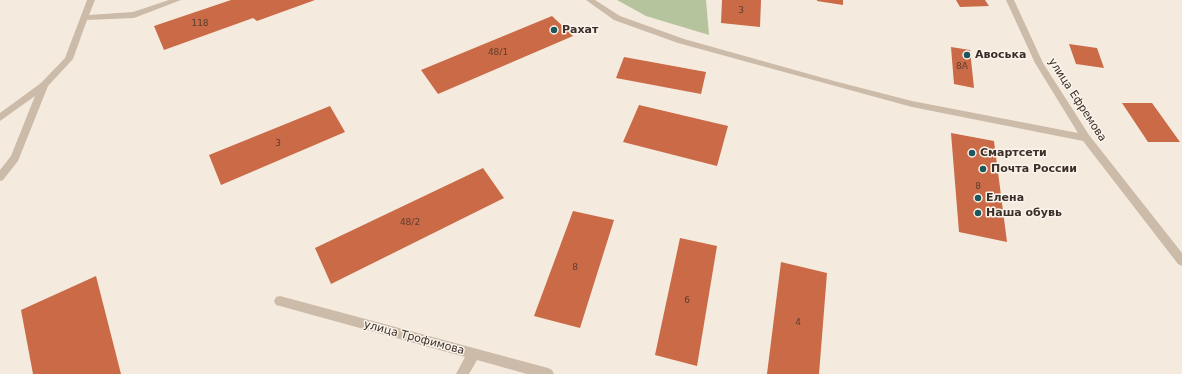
<!DOCTYPE html>
<html>
<head>
<meta charset="utf-8">
<style>
	body { margin:0 }
	canvas { display:block; background:#f4eade }
</style>
</head>
<body>
<canvas width="1182" height="374"></canvas>
<script>
const context = document.querySelector('canvas').getContext('2d');
context.lineJoin = 'round';
function paint(path, color) {
  context.fillStyle = color;
  context.fill(path, 'evenodd');
}
function toPath(rows) {
  const path = new Path2D();
  for (const r of rows) {
    path.moveTo(r[0], r[1]);
    for (let i = 2; i < r.length; i += 2) path.lineTo(r[i], r[i + 1]);
  }
  return path;
}
function strokePath(path, color, width, dash) {
  context.strokeStyle = color;
  context.lineWidth = width;
  context.lineCap = dash ? 'butt' : 'round';
  context.setLineDash(dash || []);
  context.stroke(path);
}
function write(font, color, halo, rows, align = 'center') {
  context.font = font + ' "DejaVu Sans",sans-serif';
  context.lineWidth = 3;
  context.setLineDash([]);
  context.textBaseline = 'middle';
  context.strokeStyle = halo;
  context.fillStyle = color;
  for (const [text, x, y, turn = 0] of rows) {
    context.save();
    context.translate(x, y);
    context.rotate((+turn || 0) * Math.PI / 180);
    context.textAlign = isNaN(turn) ? turn : align;
    if (halo) context.strokeText(text, 0, 0);
    context.fillText(text, 0, 0);
    context.restore();
  }
}
paint(toPath([
	[617,0,706,0,709,35,646,16]
]), '#b6c49d');
paint(toPath([
	[231,0,315,0,257,21,253,18,164,50,154,26],
	[722,0,761,0,760,27,721,23],
	[817,0,843,0,843,5,817,1],
	[956,0,985,0,989,6,960,7],
	[552,16,573,36,438,94,421,70],
	[1069,44,1097,48,1104,68,1076,64],
	[951,47,970,50,974,88,954,84],
	[624,57,706,72,701,94,616,78],
	[1122,103,1152,103,1180,142,1148,142],
	[639,105,728,126,717,166,623,142],
	[330,106,345,132,221,185,209,155],
	[951,133,994,141,1007,242,959,232],
	[483,168,504,198,331,284,315,248],
	[573,211,614,220,580,328,534,316],
	[680,238,717,246,697,366,655,355],
	[781,262,827,273,819,374,767,374],
	[96,276,121,374,33,374,21,310]
]), '#ca6a46');
paint(toPath([
	[87,0,95,0,89,15,133,12,169,0,181,0,134,18,87,20,73,59,48,86,18,161,3,180,0,181,0,170,11,156,35,96,0,121,0,113,41,83,65,58,87,0],
	[586,0,595,0,620,16,684,39,834,81,912,101,1078,133,1035,63,1006,0,1014,0,1043,63,1089,135,1182,253,1182,266,1178,264,1083,141,912,107,678,43,614,20,586,0],
	[280,296,548,368,552,370,554,374,527,374,477,360,469,374,456,374,465,357,280,306,276,305,274,301,276,297,280,296]
]), '#ccbba9');
for (const [x, y, r, color] of [
	[554,30,4,"#1d575d"],
	[967,55,4,"#1d575d"],
	[972,153,4,"#1d575d"],
	[983,169,4,"#1d575d"],
	[978,198,4,"#1d575d"],
	[978,213,4,"#1d575d"]
]) {
  const dot = new Path2D();
  dot.arc(x, y, r, 0, 2 * Math.PI);
  context.fillStyle = color;
  context.fill(dot);
  strokePath(dot, '#fbf4eb', 1.5);
}
write('9px', '#5e3e30', null, [
	["3",741,11],
	["118",200,24],
	["48/1",498,53],
	["8А",962,67],
	["3",278,144],
	["8",978,187],
	["48/2",410,223],
	["8",575,268],
	["6",687,301],
	["4",798,323]
]);
write('bold 11px', '#3a2f29', '#fbf4eb', [
	["Рахат",562,30],
	["Авоська",975,55],
	["Смартcети",980,153],
	["Почта России",991,169],
	["Елена",986,198],
	["Наша обувь",986,213]
], 'left');
write('11px', '#3a2f29', '#fbf4eb', [
	["улица Ефремова",1077,100,57],
	["улица Трофимова",414,338,15]
]);
</script>
</body>
</html>
